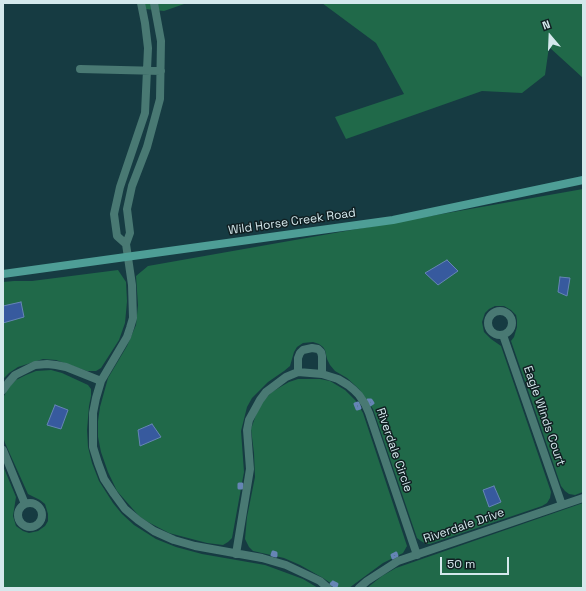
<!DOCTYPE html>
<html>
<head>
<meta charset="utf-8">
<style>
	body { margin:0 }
	#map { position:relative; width:586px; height:591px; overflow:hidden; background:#163b42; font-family:"Space Grotesk",sans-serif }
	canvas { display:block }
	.frame { position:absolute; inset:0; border:4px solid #d4e8ec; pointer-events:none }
	.north { position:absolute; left:530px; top:16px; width:40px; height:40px; -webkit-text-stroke:3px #101f22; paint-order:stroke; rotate:341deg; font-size:11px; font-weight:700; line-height:16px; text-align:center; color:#d4e8ec }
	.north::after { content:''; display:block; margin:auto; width:14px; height:18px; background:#d4e8ec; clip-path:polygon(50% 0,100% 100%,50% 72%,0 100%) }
	.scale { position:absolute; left:440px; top:557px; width:69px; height:18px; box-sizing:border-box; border:2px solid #d4e8ec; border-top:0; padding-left:5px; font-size:12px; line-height:14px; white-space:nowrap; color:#d4e8ec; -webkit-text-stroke:3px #101f22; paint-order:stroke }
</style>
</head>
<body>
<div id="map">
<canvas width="586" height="591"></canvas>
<div class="frame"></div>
<div class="north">N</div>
<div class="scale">50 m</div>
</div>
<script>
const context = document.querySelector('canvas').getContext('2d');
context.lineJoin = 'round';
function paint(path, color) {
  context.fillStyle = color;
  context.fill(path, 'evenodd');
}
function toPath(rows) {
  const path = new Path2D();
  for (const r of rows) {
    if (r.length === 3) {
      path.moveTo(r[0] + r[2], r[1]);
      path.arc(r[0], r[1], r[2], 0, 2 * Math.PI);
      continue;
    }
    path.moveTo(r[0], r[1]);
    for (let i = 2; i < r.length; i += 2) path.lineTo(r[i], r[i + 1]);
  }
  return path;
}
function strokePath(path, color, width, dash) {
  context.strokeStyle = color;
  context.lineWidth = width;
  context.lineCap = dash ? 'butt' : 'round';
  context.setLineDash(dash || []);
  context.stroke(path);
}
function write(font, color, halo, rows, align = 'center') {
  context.font = font + ' "Space Grotesk",sans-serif';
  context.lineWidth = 3;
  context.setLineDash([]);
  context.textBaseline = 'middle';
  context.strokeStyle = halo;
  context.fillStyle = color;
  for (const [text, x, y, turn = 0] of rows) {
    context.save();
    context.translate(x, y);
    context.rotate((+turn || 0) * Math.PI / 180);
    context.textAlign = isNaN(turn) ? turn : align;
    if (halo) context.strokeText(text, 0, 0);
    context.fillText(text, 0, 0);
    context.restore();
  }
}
paint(toPath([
	[142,3,187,3,164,11,145,9],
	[322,3,583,3,583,78,549,47,545,75,522,93,482,91,346,139,335,117,404,94,376,43],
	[583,189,583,492,575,495,569,494,565,491,561,486,511,341,514,337,517,327,517,320,516,315,511,310,504,306,495,306,489,309,485,313,482,322,484,332,491,339,501,346,551,492,550,498,547,503,542,506,430,544,426,544,421,541,417,538,373,409,359,389,347,378,335,371,330,365,327,359,325,350,323,347,319,344,313,342,303,343,297,347,294,352,290,366,284,371,268,382,252,398,247,407,241,431,244,472,232,538,228,542,223,545,207,543,169,533,148,522,139,516,117,491,108,472,101,452,98,437,98,421,100,407,108,378,127,346,136,325,138,305,136,276,148,266],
	[118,270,126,282,127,301,125,323,119,340,101,368,96,371,87,371,56,360,43,359,18,367,9,373,3,379,3,282,14,281,32,281],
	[51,370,62,373,88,385,91,389,91,396,89,406,87,430,88,447,92,463,99,481,113,503,122,514,134,525,156,539,176,547,202,554,265,565,303,579,318,588,3,588,3,466,16,497,13,516,16,526,23,531,29,533,38,531,45,526,48,521,48,514,45,504,40,500,28,494,5,443,3,436,3,398,8,388,16,380,26,375,36,371],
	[298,379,320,379,330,381,345,390,356,401,363,413,407,546,403,553,383,563,349,588,338,588,323,578,300,565,284,558,253,551,249,547,245,539,247,517,255,477,254,453,251,429,257,412,264,400,272,392,282,386,289,382],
	[583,503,583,588,367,588,382,576,396,568]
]), '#206949');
const water = toPath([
	[447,260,458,271,438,285,425,273,447,260],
	[560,277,570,278,567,296,558,292,560,277],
	[21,302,24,317,3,323,3,306,21,302],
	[55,405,68,410,61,429,47,425,55,405],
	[152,424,161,437,140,446,138,430,152,424],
	[494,486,501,502,489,507,483,490,494,486]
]);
paint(water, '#375a9e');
strokePath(water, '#6685b5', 1);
strokePath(toPath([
	[368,400,371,400,373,403,370,405,368,400],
	[358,403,360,408,357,409,355,404,358,403],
	[239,484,242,484,242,488,239,488,239,484],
	[273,552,276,553,276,556,272,555,273,552],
	[396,553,397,556,393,558,392,555,396,553],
	[333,582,337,584,336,587,331,584,333,582]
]), '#6685b5', 3);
strokePath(toPath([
	[154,3,161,41,160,99,147,147,132,186,127,209,130,233,126,244,132,285,133,318,130,328,127,337,101,381,96,398,93,413,93,447,98,463,104,479,114,494,125,509,138,520,154,531,174,540,195,546,262,558,286,565,320,581,328,588],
	[80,69,161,71],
	[126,244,117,236,114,214,120,187,145,113,148,48,145,23,141,3],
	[500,323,12],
	[503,335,562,505],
	[298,372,298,358,300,353,303,350,312,348,318,349,321,352,322,356,322,374],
	[3,390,8,383,15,375,35,365,47,364,56,365,66,367,101,381],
	[3,450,25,504],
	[30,515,12],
	[236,554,250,469,247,430,249,420,260,400,266,392,286,377,298,372,322,374,338,379,348,385,354,390,359,395,365,404,369,413,417,555],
	[359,588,367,581,398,561,583,498]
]), '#497973', 8);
strokePath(toPath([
	[3,274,393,220,583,180]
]), '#4e9e96', 8);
write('12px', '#d4e8ec', '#101f22', [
	["Wild Horse Creek Road",292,222,-8],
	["Eagle Winds Court",544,416,71],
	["Riverdale Circle",394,450,71],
	["Riverdale Drive",464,526,-19]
]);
</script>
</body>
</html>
